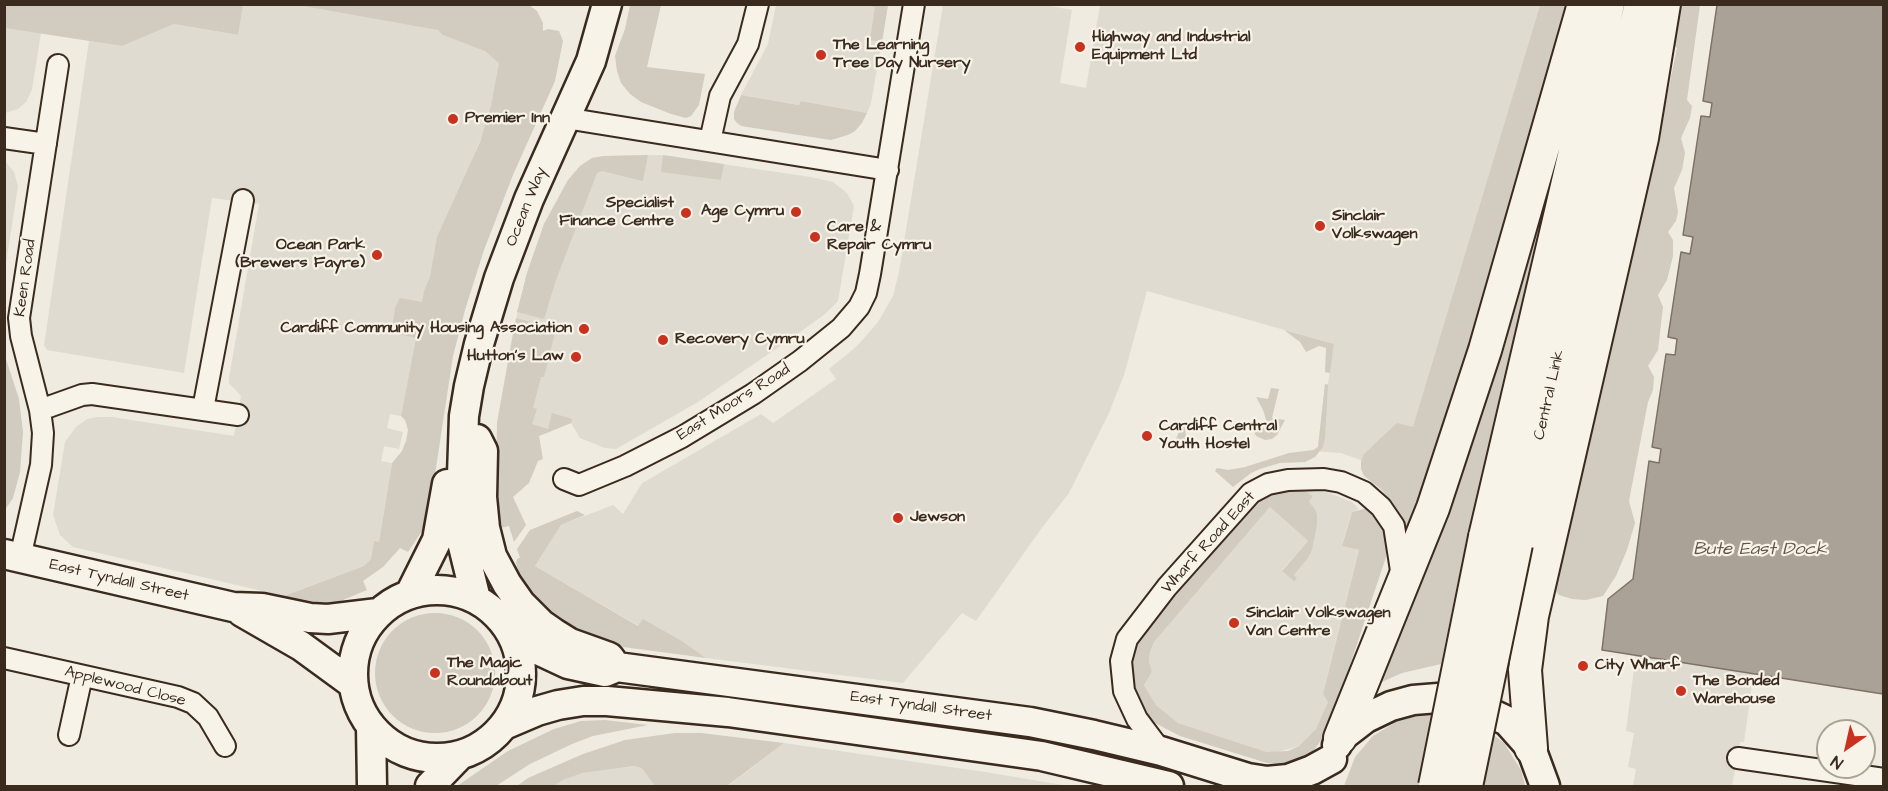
<!DOCTYPE html>
<html>
<head>
<meta charset="utf-8">
<style>
	body { margin:0 }
	#map { position:relative; width:1888px; height:791px; overflow:hidden; background:#efebe0; font-family:"Architects Daughter",sans-serif }
	canvas { display:block }
	.frame { position:absolute; inset:0; border:6px solid #3b2a1e; pointer-events:none }
	.north { position:absolute; left:1816px; top:719px; width:60px; height:60px; box-sizing:border-box; background:#f7f3e8; border:2px solid #aca397; border-radius:50%; rotate:214deg; font-size:16px; font-weight:700; line-height:24px; text-align:center; color:#3b2a1e }
	.north::after { content:''; display:block; margin:auto; width:21px; height:27px; background:#c8321e; clip-path:polygon(50% 0,100% 100%,50% 72%,0 100%) }
</style>
</head>
<body>
<div id="map">
<canvas width="1888" height="791"></canvas>
<div class="frame"></div>
<div class="north">N</div>
</div>
<script>
const context = document.querySelector('canvas').getContext('2d');
context.lineJoin = 'round';
function paint(path, color) {
  context.fillStyle = color;
  context.fill(path, 'evenodd');
}
function toPath(rows) {
  const path = new Path2D();
  for (const r of rows) {
    if (r.length === 3) {
      path.moveTo(r[0] + r[2], r[1]);
      path.arc(r[0], r[1], r[2], 0, 2 * Math.PI);
      continue;
    }
    path.moveTo(r[0], r[1]);
    for (let i = 2; i < r.length; i += 2) path.lineTo(r[i], r[i + 1]);
  }
  return path;
}
function strokePath(path, color, width, dash) {
  context.strokeStyle = color;
  context.lineWidth = width;
  context.lineCap = dash ? 'butt' : 'round';
  context.setLineDash(dash || []);
  context.stroke(path);
}
function write(font, color, halo, rows, align = 'center') {
  context.font = font + ' "Architects Daughter",sans-serif';
  context.lineWidth = 4.5;
  context.setLineDash([]);
  context.textBaseline = 'middle';
  context.strokeStyle = halo;
  context.fillStyle = color;
  for (const [text, x, y, turn = 0] of rows) {
    context.save();
    context.translate(x, y);
    context.rotate((+turn || 0) * Math.PI / 180);
    context.textAlign = isNaN(turn) ? turn : align;
    if (halo) context.strokeText(text, 0, 0);
    context.fillText(text, 0, 0);
    context.restore();
  }
}
paint(toPath([
	[302,4,518,44,451,214,418,328,401,416,390,414,387,428,403,432,399,449,384,446,381,461,392,463,379,542,374,542,371,560,364,566,284,596,73,547,60,535,53,515,65,442,76,427,87,419,97,417,112,417,234,436,241,396,229,383,229,378,259,204,212,198,184,373,47,350,44,345,89,41,122,46,174,24,237,35,243,5],
	[1040,4,1072,10,1060,83,1086,88,1100,5,1540,5,1400,474,1341,453,1311,451,1318,447,1325,384,1328,384,1334,344,1147,291,1124,375,1109,413,1069,493,1041,529,976,621,962,613,903,683,706,658,682,641,643,619,639,626,535,566,561,525,613,505,623,514,642,483,646,481,761,414,773,423,836,379,829,369,857,346,878,322,893,296,899,272,943,5],
	[776,5,888,5,871,103,867,113,801,101,800,105,741,95,768,44],
	[5,28,41,33,32,90,26,102,18,109,5,113],
	[660,155,811,177,833,182,847,193,854,206,838,301,825,314,792,338,698,402,616,449,605,448,580,438,571,423,539,436,497,423,513,332,527,273,544,224,568,180,580,166,592,158,604,156],
	[5,161,14,172,18,186,5,270],
	[1304,490,1327,492,1352,502,1359,509,1352,512,1350,517,1342,546,1359,550,1323,694,1328,701,1323,716,1316,729,1307,740,1299,746,1278,752,1267,752,1178,723,1156,705,1144,685,1152,672,1149,663,1150,652,1154,642,1270,507,1308,541,1282,570,1294,575,1308,558,1309,502,1313,496],
	[1636,653,1754,671,1744,742,1740,742,1732,786,1633,786,1636,769,1628,767,1634,733,1626,731],
	[784,743,985,772,1069,786,728,786],
	[634,766,649,767,711,786,554,786,563,780,583,773]
]), '#e0dbd0');
paint(toPath([
	[4,5,5,4,243,5,238,35,174,24,122,46,5,28],
	[298,5,529,5,537,11,543,23,543,31,548,29,559,31,563,41,555,81,513,175,484,250,465,310,453,356,429,514,422,531,408,552,400,548,383,567,363,581,367,590,338,602,321,603,284,596,364,566,371,559,374,541,379,542,392,463,402,451,406,441,408,430,405,420,401,416,416,338,394,333,392,330,395,308,400,298,422,302,424,291,430,277,437,237,480,142,491,106,499,63,485,51,443,35,438,30],
	[630,5,661,5,647,67,705,74,699,105,691,116,686,118,671,114,641,102,630,94,621,83,617,71,615,56,625,29],
	[866,5,888,5,882,42,870,40,875,7],
	[1540,5,1573,5,1444,446,1404,538,1400,519,1390,501,1382,490,1364,476,1361,469,1361,461,1364,454,1397,423,1413,427],
	[1675,5,1700,5,1687,100,1692,106,1690,118,1681,138,1685,153,1682,170,1674,188,1678,212,1676,221,1668,232,1673,240,1673,256,1667,280,1658,295,1663,307,1658,350,1648,366,1654,377,1653,390,1648,402,1629,501,1635,523,1627,550,1616,576,1603,596,1586,600,1572,599,1559,595,1550,584,1652,155,1659,135,1677,48,1671,42],
	[741,95,799,105,801,101,867,113,862,123,855,131,848,135,831,140,741,126,737,123,734,119,734,112],
	[648,155,643,181,602,171,597,173,556,280,544,319,517,312,527,273,544,224,568,180,580,166,592,158,604,156],
	[663,155,724,164,721,180,661,172],
	[1543,178,1553,181,1468,533,1441,664,1402,673,1373,686],
	[516,318,556,329,544,377,541,377,533,408,537,409,532,424,548,429,552,413,572,419,571,423,539,436,543,459,538,461,529,483,513,497,526,525,514,542,509,526,500,528,497,518,496,485,497,423],
	[1284,330,1334,344,1330,373,1325,372,1326,348,1319,346,1306,352,1300,342],
	[5,356,19,399,23,432,20,472,13,498,5,510],
	[1325,384,1328,385,1325,438,1323,447,1315,457,1305,462,1280,463,1260,469,1251,473,1233,487,1215,471,1217,468,1228,470,1245,467,1289,453,1314,450,1318,447],
	[1271,388,1279,389,1272,418,1285,420,1277,435,1272,439,1265,440,1256,436,1254,432,1268,426,1263,410,1256,397,1268,399],
	[1184,420,1187,445,1171,451],
	[1293,487,1304,490,1313,496,1309,502,1315,509,1317,515,1317,524,1312,550,1308,558,1294,575,1297,578,1294,581,1282,571,1308,541,1270,507,1154,642,1150,652,1149,662,1152,672,1144,685,1156,705,1178,723,1267,752,1288,751,1299,746,1316,729,1328,702,1323,694,1359,550,1342,546,1352,512,1368,508,1378,515,1386,539,1386,557,1330,725,1317,746,1306,759,1289,765,1267,763,1180,736,1155,723,1143,710,1135,694,1133,679,1129,679,1129,658,1134,644,1152,620,1255,501,1266,494],
	[577,511,585,515,561,525,535,566,638,626,643,619,682,641,706,658,623,647,606,642,565,624,544,609,533,596,525,586,517,568,516,562,518,558,520,558,517,549,530,530],
	[435,673,60],
	[1422,714,1450,714,1479,724,1504,743,1521,770,1525,786,1344,786,1355,757,1373,736,1396,722],
	[605,720,648,725,593,736,572,744,530,764,496,786,457,786,508,751,554,729,581,721],
	[675,733,701,733,784,743,727,786,666,786,665,785,662,786,655,786,642,768,634,766,583,773,563,780,554,786,517,786,528,778,583,754,625,740]
]), '#d1cbc0');
const water = toPath([
	[1717,5,1883,5,1883,694,1602,650,1608,599,1633,579,1649,461,1659,463,1661,449,1652,447,1666,354,1675,355,1677,339,1668,337,1681,252,1690,254,1693,237,1683,235,1701,116,1710,117,1712,103,1703,101,1717,5]
]);
paint(water, '#aaa296');
strokePath(water, '#7e7266', 1.5);
const street = toPath([
	[565,118,888,170],
	[4,138,46,144],
	[710,141,720,96,748,44,758,4],
	[203,409,243,200],
	[40,410,82,395,92,394,238,415],
	[564,479,579,485,625,466,682,437,753,394,800,361,841,328,859,307,866,293,870,274,914,4],
	[20,558,41,465,43,433,40,410,21,336,19,318,58,65],
	[4,658,178,697,193,703,208,717,225,746],
	[69,735,82,676],
	[1161,751,1137,719,1124,691,1121,661,1127,639,1167,587,1251,493,1268,484,1288,480,1324,479,1341,482,1364,492,1381,507,1394,526,1402,577],
	[1738,758,1884,779]
]);
const secondary = toPath([
	[477,439,483,451,482,497,485,528,492,556,507,584,521,604,541,624,554,633,570,643,609,657,612,661],
	[4,554,233,607,262,608,310,618,328,619,378,613],
	[437,674,84],
	[410,594,437,540,447,484],
	[476,599,460,534,464,416,469,386,479,344,499,278,529,199,591,61,607,4],
	[242,612,301,646,353,684],
	[510,632,538,650,568,664,605,672,617,667,1030,722,1094,735,1161,751,1248,778,1267,781,1288,779,1312,770,1332,759],
	[504,725,537,711,558,705,583,701,607,701,728,712,1042,756,1169,786],
	[371,727,372,786],
	[1337,745,1340,738,1366,718,1391,706,1413,700,1438,698,1467,702,1507,721,1531,748,1545,786],
	[430,786,459,756]
]);
const primary = toPath([
	[1485,537,1585,109,1608,4],
	[1516,544,1641,4],
	[1340,738,1433,508,1485,350,1584,4],
	[1531,748,1525,670,1532,616,1642,138,1664,4]
]);
strokePath(street, '#3b2a1e', 24);
strokePath(secondary, '#3b2a1e', 33);
strokePath(primary, '#3b2a1e', 36);
strokePath(street, '#f7f3e8', 20);
strokePath(secondary, '#f7f3e8', 28);
strokePath(primary, '#f7f3e8', 32);
const primaryBridge = toPath([
	[1435,786,1485,537],
	[1466,786,1516,544]
]);
strokePath(primaryBridge, '#3b2a1e', 36, []);
strokePath(primaryBridge, '#f7f3e8', 32);
for (const [x, y, r, color] of [
	[1080,47,6,"#c8321e"],
	[821,55,6,"#c8321e"],
	[453,119,6,"#c8321e"],
	[796,212,6,"#c8321e"],
	[686,213,6,"#c8321e"],
	[1320,226,6,"#c8321e"],
	[815,237,6,"#c8321e"],
	[377,255,6,"#c8321e"],
	[584,329,6,"#c8321e"],
	[663,340,6,"#c8321e"],
	[576,357,6,"#c8321e"],
	[1147,436,6,"#c8321e"],
	[898,518,6,"#c8321e"],
	[1234,623,6,"#c8321e"],
	[1583,666,6,"#c8321e"],
	[435,673,6,"#c8321e"],
	[1681,691,6,"#c8321e"]
]) {
  const dot = new Path2D();
  dot.arc(x, y, r, 0, 2 * Math.PI);
  context.fillStyle = color;
  context.fill(dot);
  strokePath(dot, '#f7f3e8', 2);
}
write('bold 16px', '#3b2a1e', '#f7f3e8', [
	["Highway and Industrial",1092,38],
	["Equipment Ltd",1092,56],
	["The Learning",833,46],
	["Tree Day Nursery",833,64],
	["Premier Inn",465,119],
	["Specialist",674,204,"right"],
	["Finance Centre",674,222,"right"],
	["Age Cymru",784,212,"right"],
	["Sinclair",1332,217],
	["Volkswagen",1332,235],
	["Care &",827,228],
	["Repair Cymru",827,246],
	["Ocean Park",365,246,"right"],
	["(Brewers Fayre)",365,264,"right"],
	["Cardiff Community Housing Association",572,329,"right"],
	["Recovery Cymru",675,340],
	["Hutton's Law",564,357,"right"],
	["Cardiff Central",1159,427],
	["Youth Hostel",1159,445],
	["Jewson",910,518],
	["Sinclair Volkswagen",1246,614],
	["Van Centre",1246,632],
	["The Magic",447,664],
	["Roundabout",447,682],
	["City Wharf",1595,666],
	["The Bonded",1693,682],
	["Warehouse",1693,700]
], 'left');
write('16px', '#3b2a1e', '#f7f3e8', [
	["Ocean Way",527,207,-68],
	["Keen Road",26,278,-82],
	["Central Link",1550,395,-77],
	["East Moors Road",734,403,-32],
	["Wharf Road East",1209,543,-48],
	["East Tyndall Street",119,581,13],
	["Applewood Close",125,687,14],
	["East Tyndall Street",921,707,8]
]);
write('italic 18px', '#625448', '#f7f3e8', [
	["Bute East Dock",1760,550]
]);
</script>
</body>
</html>
